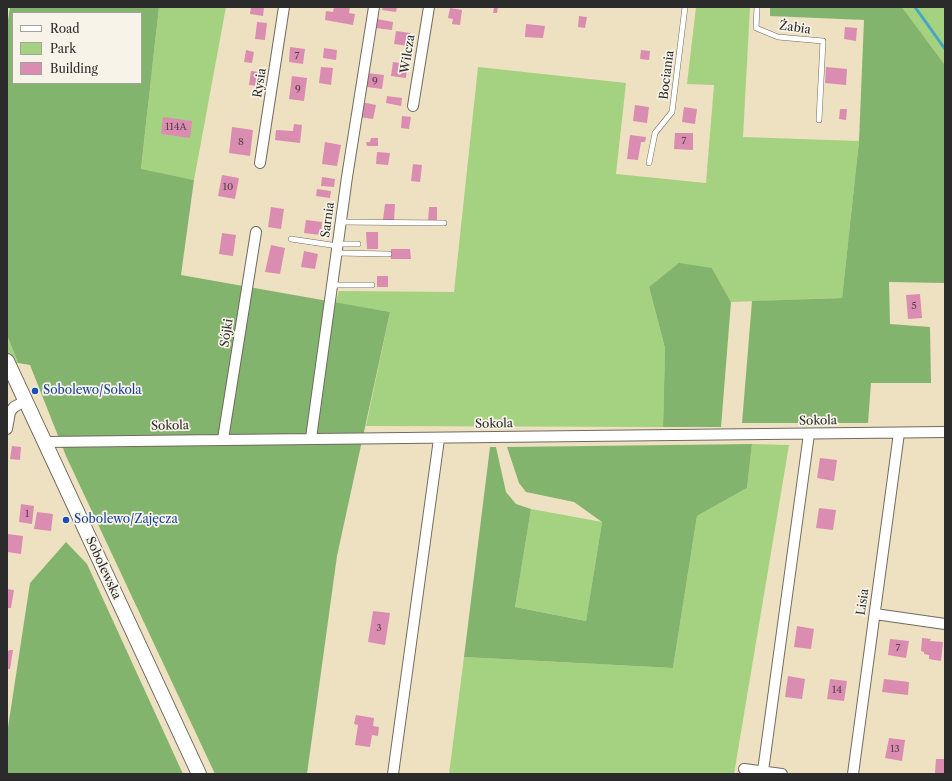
<!DOCTYPE html>
<html>
<head>
<meta charset="utf-8">
<style>
	body { margin:0 }
	#map { position:relative; width:952px; height:781px; overflow:hidden; background:#eee1c1; font-family:"Libre Caslon Text",serif }
	canvas { display:block }
	.frame { position:absolute; inset:0; border:8px solid #2b2b2b; pointer-events:none }
	.legend { position:absolute; left:12px; top:12px; width:130px; height:72px; box-sizing:border-box; background:#f7f3e8; border:1px solid #a5a39c; margin:0; padding:5px 7px; list-style:none; font-size:12px; color:#2b2b2b }
	.legend li { display:flex; align-items:center; gap:8px; height:20px }
	.legend b { width:20px; border:1px solid #a5a39c }
</style>
</head>
<body>
<div id="map">
<canvas width="952" height="781"></canvas>
<div class="frame"></div>
<ul class="legend">
<li><b style="height:5px;background:#fff"></b>Road</li>
<li><b style="height:11px;background:#a4d280"></b>Park</li>
<li><b style="height:11px;background:#db8cb1"></b>Building</li>
</ul>
</div>
<script>
const context = document.querySelector('canvas').getContext('2d');
context.lineJoin = 'round';
function paint(path, color) {
  context.fillStyle = color;
  context.fill(path, 'evenodd');
}
function toPath(rows) {
  const path = new Path2D();
  for (const r of rows) {
    path.moveTo(r[0], r[1]);
    for (let i = 2; i < r.length; i += 2) path.lineTo(r[i], r[i + 1]);
  }
  return path;
}
function strokePath(path, color, width, dash) {
  context.strokeStyle = color;
  context.lineWidth = width;
  context.lineCap = dash ? 'butt' : 'round';
  context.setLineDash(dash || []);
  context.stroke(path);
}
function write(font, color, halo, rows, align = 'center') {
  context.font = font + ' "Libre Caslon Text",serif';
  context.lineWidth = 3.5;
  context.setLineDash([]);
  context.textBaseline = 'middle';
  context.strokeStyle = halo;
  context.fillStyle = color;
  for (const [text, x, y, turn = 0] of rows) {
    context.save();
    context.translate(x, y);
    context.rotate((+turn || 0) * Math.PI / 180);
    context.textAlign = isNaN(turn) ? turn : align;
    if (halo) context.strokeText(text, 0, 0);
    context.fillText(text, 0, 0);
    context.restore();
  }
}
paint(toPath([
	[159,7,226,7,194,180,141,170],
	[696,7,750,7,743,137,859,141,842,298,731,302,712,268,649,287,665,348,663,427,366,426,390,312,335,303,339,291,454,292,478,67,626,83,616,174,706,183,714,85,687,84],
	[902,7,945,7,945,65],
	[7,335,18,363,7,366],
	[752,444,789,445,734,774,449,774,464,657,673,668,697,516,747,488],
	[531,509,602,522,586,621,515,607]
]), '#a4d280');
paint(toPath([
	[10,7,159,7,141,169,194,180,181,275,390,312,337,556,307,774,215,774,66,456,30,365,18,363,7,335,7,27],
	[13,13,141,13,141,83,13,83],
	[770,7,902,7,945,65,945,283,889,282,890,324,930,327,931,383,871,383,868,423,742,423,752,301,842,298,859,141,864,20,770,16],
	[679,263,712,268,731,302,721,427,663,427,665,348,649,287],
	[752,444,747,488,697,516,673,668,464,657,490,447,496,447,506,492,516,504,531,509,515,607,586,621,602,522,574,502,526,492,519,483,507,447],
	[66,542,87,564,183,774,7,774,7,734,30,583]
]), '#83b46e');
strokePath(toPath([
	[915,7,945,49]
]), '#44a7c3', 3);
paint(toPath([
	[251,7,264,7,263,16,250,14],
	[334,7,350,7,349,13,355,14,353,25,325,20,326,11,333,12],
	[383,7,397,7,396,12,382,10],
	[494,7,498,7,497,13,493,13],
	[450,8,462,10,460,25,452,24,453,19,448,18],
	[579,16,587,17,585,28,578,27],
	[377,19,393,22,392,30,375,28],
	[257,22,267,23,265,40,255,39],
	[526,24,545,26,543,38,525,37],
	[845,27,857,28,856,41,844,39],
	[396,31,410,33,409,46,394,44],
	[290,47,305,49,303,64,289,62],
	[324,48,337,50,336,60,323,58],
	[246,50,254,52,252,63,244,62],
	[641,50,650,51,649,60,640,59],
	[393,62,407,64,406,78,391,76],
	[321,67,333,68,331,85,319,83],
	[826,67,847,69,846,85,825,83],
	[251,71,259,72,258,86,249,85],
	[368,73,384,75,382,89,367,87],
	[292,76,307,78,304,101,289,99],
	[387,96,402,98,401,106,386,103],
	[361,102,376,105,373,119,359,117],
	[635,105,649,107,647,123,633,121],
	[684,107,697,109,695,124,682,122],
	[840,109,847,109,846,120,839,119],
	[402,116,411,117,409,129,401,128],
	[163,117,192,121,190,138,161,134],
	[294,124,302,125,300,143,275,140,276,130,293,131],
	[232,127,253,130,250,156,229,153],
	[675,133,693,133,693,150,674,149],
	[630,135,646,137,645,142,641,142,638,160,627,159],
	[371,138,378,138,378,146,367,146,366,142,370,142],
	[325,142,341,145,337,166,322,164],
	[377,152,390,153,388,165,376,164],
	[413,164,422,165,420,182,411,181],
	[222,175,239,178,235,199,218,196],
	[322,177,335,179,334,187,321,186],
	[317,189,331,191,330,198,316,196],
	[385,204,395,204,394,221,383,220],
	[271,207,284,209,281,229,268,227],
	[429,207,437,207,437,222,428,222],
	[306,220,322,222,321,235,304,233],
	[366,232,378,232,378,249,367,249],
	[222,233,236,235,233,256,219,254],
	[271,245,285,248,280,274,265,272],
	[391,249,410,249,411,259,391,259],
	[304,251,318,254,315,269,301,267],
	[377,276,388,276,388,287,377,287],
	[920,294,922,318,908,319,906,295],
	[12,446,21,447,20,460,10,459],
	[820,458,837,460,834,481,817,478],
	[21,504,34,506,32,524,19,522],
	[819,508,836,510,833,530,816,528],
	[37,512,53,514,51,531,34,529],
	[8,534,23,536,21,554,7,552],
	[7,589,14,590,11,608,7,608],
	[373,611,390,613,385,645,368,642],
	[797,626,814,629,811,649,794,647],
	[922,638,931,639,930,641,943,642,941,661,929,659,929,655,924,654,924,652,921,651],
	[890,639,909,641,906,658,888,655],
	[9,650,13,650,10,669,7,669,7,653],
	[788,676,805,679,802,699,785,697],
	[830,679,847,681,844,701,827,699],
	[884,679,909,682,908,695,882,692],
	[356,715,374,718,373,726,379,727,378,736,372,735,370,747,355,745,358,725,354,724],
	[889,738,905,740,902,761,885,758],
	[936,759,944,759,945,774,935,773]
]), '#db8cb1');
const lane = toPath([
	[757,7,756,28,778,37,823,41,819,120],
	[649,163,655,133,672,112,685,7],
	[341,222,444,223],
	[291,239,338,246],
	[338,244,358,244],
	[337,253,389,254],
	[332,285,372,285]
]);
const street = toPath([
	[413,106,429,7],
	[260,163,284,7],
	[7,429,10,412,14,407,25,401],
	[311,438,347,177,374,7],
	[223,439,256,232],
	[44,442,945,432],
	[875,614,945,624],
	[744,769,782,774],
	[763,771,809,434],
	[393,774,439,439],
	[853,774,899,433]
]);
const secondary = toPath([
	[7,361,199,774]
]);
strokePath(lane, '#6f6b60', 6);
strokePath(street, '#6f6b60', 12);
strokePath(secondary, '#6f6b60', 16);
strokePath(lane, '#fff', 5);
strokePath(street, '#fff', 10);
strokePath(secondary, '#fff', 14);
for (const [x, y, r, color] of [
	[35,391,4,"#1a4fb4"],
	[66,520,4,"#1a4fb4"]
]) {
  const dot = new Path2D();
  dot.arc(x, y, r, 0, 2 * Math.PI);
  context.fillStyle = color;
  context.fill(dot);
  strokePath(dot, '#f7f3e8', 1.5);
}
write('10px', '#57434c', null, [
	["7",297,56],
	["9",375,81],
	["9",298,89],
	["114А",176,127],
	["7",684,141],
	["8",241,142],
	["10",228,187],
	["5",914,306],
	["1",27,514],
	["3",379,628],
	["7",898,648],
	["14",837,690],
	["13",895,749]
]);
write('12px', '#2b2b2b', '#f7f3e8', [
	["Żabia",795,28,8],
	["Wilcza",408,54,-81],
	["Bociania",667,75,-83],
	["Rysia",260,83,-81],
	["Sarnia",328,220,-82],
	["Sójki",227,333,-81],
	["Sokola",818,421,-1],
	["Sokola",494,424,-1],
	["Sokola",170,426,-1],
	["Sobolewska",103,568,65],
	["Lisia",863,602,-82]
]);
write('12px', '#164399', '#f7f3e8', [
	["Sobolewo/Sokola",43,391],
	["Sobolewo/Zajęcza",74,520]
], 'left');
</script>
</body>
</html>
